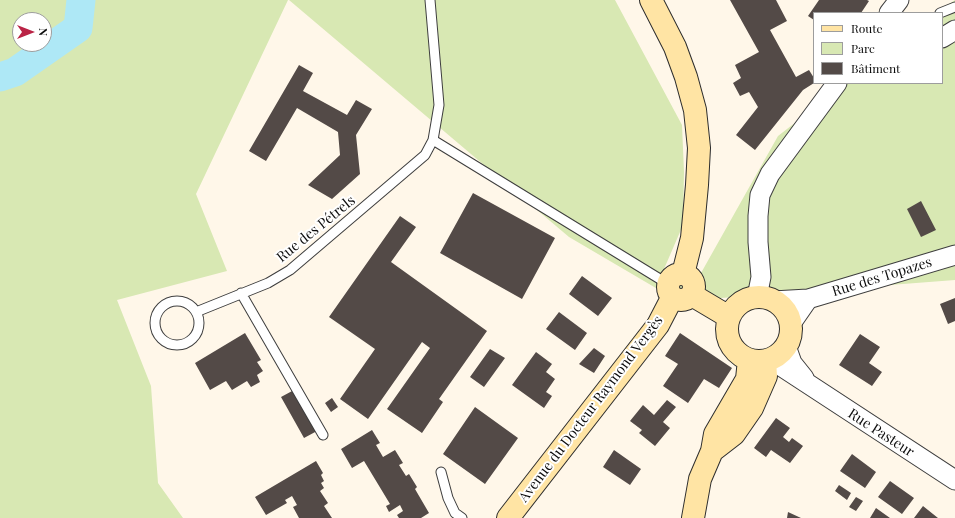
<!DOCTYPE html>
<html>
<head>
<meta charset="utf-8">
<style>
	body { margin:0 }
	#map { position:relative; width:955px; height:518px; overflow:hidden; background:#fff7e9; font-family:"Playfair Display",serif }
	canvas { display:block }
	.legend { position:absolute; left:813px; top:12px; width:130px; height:72px; box-sizing:border-box; background:#fff; border:1px solid #9d9d9d; margin:0; padding:5px 7px; list-style:none; font-size:12px; color:#0b0b0b }
	.legend li { display:flex; align-items:center; gap:8px; height:20px }
	.legend b { width:20px; border:1px solid #9d9d9d }
	.north { position:absolute; left:12px; top:12px; width:40px; height:40px; box-sizing:border-box; background:#fff; border:1px solid #9d9d9d; border-radius:50%; rotate:90deg; font-size:11px; font-weight:700; line-height:16px; text-align:center; color:#0b0b0b }
	.north::after { content:''; display:block; margin:auto; width:14px; height:18px; background:#ba2446; clip-path:polygon(50% 0,100% 100%,50% 72%,0 100%) }
</style>
</head>
<body>
<div id="map">
<canvas width="955" height="518"></canvas>
<ul class="legend">
<li><b style="height:5px;background:#ffe4a4"></b>Route</li>
<li><b style="height:11px;background:#d8e8b3"></b>Parc</li>
<li><b style="height:11px;background:#534a47"></b>Bâtiment</li>
</ul>
<div class="north">N</div>
</div>
<script>
const context = document.querySelector('canvas').getContext('2d');
context.lineJoin = 'round';
function paint(path, color) {
  context.fillStyle = color;
  context.fill(path, 'evenodd');
}
function toPath(rows) {
  const path = new Path2D();
  for (const r of rows) {
    if (r.length === 3) {
      path.moveTo(r[0] + r[2], r[1]);
      path.arc(r[0], r[1], r[2], 0, 2 * Math.PI);
      continue;
    }
    path.moveTo(r[0], r[1]);
    for (let i = 2; i < r.length; i += 2) path.lineTo(r[i], r[i + 1]);
  }
  return path;
}
function strokePath(path, color, width, dash) {
  context.strokeStyle = color;
  context.lineWidth = width;
  context.lineCap = dash ? 'butt' : 'round';
  context.setLineDash(dash || []);
  context.stroke(path);
}
function write(font, color, halo, rows, align = 'center') {
  context.font = font + ' "Playfair Display",serif';
  context.lineWidth = 4;
  context.setLineDash([]);
  context.textBaseline = 'middle';
  context.strokeStyle = halo;
  context.fillStyle = color;
  for (const [text, x, y, turn = 0] of rows) {
    context.save();
    context.translate(x, y);
    context.rotate((+turn || 0) * Math.PI / 180);
    context.textAlign = isNaN(turn) ? turn : align;
    if (halo) context.strokeText(text, 0, 0);
    context.fillText(text, 0, 0);
    context.restore();
  }
}
paint(toPath([
	[0,0,288,0,196,194,227,271,117,300,151,386,158,483,183,518,0,518],
	[20,20,44,20,44,44,20,44],
	[289,0,615,0,682,125,684,172,683,225,664,269,701,273,778,136,846,83,942,83,942,13,936,13,955,0,955,280,669,302,661,291,569,237]
]), '#d8e8b3');
strokePath(toPath([
	[0,77,15,72,78,28,81,0]
]), '#aee8f6', 29);
paint(toPath([
	[730,0,776,0,787,21,770,30,796,77,809,70,814,78,814,83,803,90,755,150,736,135,758,107,749,92,740,96,733,83,741,78,735,65,759,52],
	[819,0,867,0,869,1,861,13,814,13,814,20,808,16],
	[299,65,313,73,303,91,347,115,356,100,372,109,356,135,360,174,332,199,308,185,340,155,338,132,297,108,266,161,249,151],
	[473,193,555,238,522,299,440,253],
	[921,201,936,230,921,237,907,209],
	[400,216,416,227,391,262,487,331,439,399,443,402,422,433,387,409,430,348,422,342,368,419,340,399,375,349,329,317],
	[582,276,612,298,598,316,569,294],
	[955,298,955,321,948,324,940,304],
	[559,312,587,333,575,350,546,329],
	[245,333,261,360,257,362,263,371,257,375,260,382,251,387,247,381,232,390,226,381,210,390,195,363],
	[680,333,732,368,719,388,704,379,688,403,663,386,678,364,665,356],
	[860,334,880,347,869,363,882,372,872,386,839,365],
	[594,348,605,356,594,373,579,364],
	[490,349,505,358,484,387,470,377],
	[536,352,552,364,546,372,555,379,546,392,552,396,544,408,512,385],
	[294,390,317,431,304,438,281,397],
	[332,398,338,407,331,412,325,403],
	[667,400,676,407,663,422,670,428,655,446,639,433,642,430,630,421,643,405,654,415],
	[475,407,518,438,485,484,443,454],
	[776,418,790,428,783,437,789,442,792,438,803,446,790,463,771,450,766,457,754,448],
	[372,430,380,443,376,445,383,457,395,450,403,463,399,465,406,476,409,474,417,487,415,489,429,513,421,518,399,518,397,515,403,511,400,505,389,512,386,506,390,504,364,461,352,468,341,449],
	[614,450,641,469,630,485,603,467],
	[852,454,876,472,865,488,840,471],
	[316,461,323,473,321,475,324,481,321,483,324,488,320,491,328,503,324,506,332,518,299,518,293,507,297,505,292,496,285,500,287,503,266,515,255,497],
	[890,481,914,498,902,514,878,497],
	[839,485,851,493,847,500,835,491],
	[856,497,863,501,856,511,849,507],
	[923,506,938,518,914,518],
	[876,508,890,518,870,518],
	[788,512,801,518,787,518]
]), '#534a47');
const service = toPath([
	[940,13,955,7],
	[433,140,668,284],
	[241,293,323,435],
	[177,323,22],
	[196,312,268,283,290,270,425,155,433,140,439,105,430,0],
	[441,472,448,498,455,513,462,518]
]);
const minor = toPath([
	[889,13,899,0],
	[942,38,955,30],
	[757,297,761,277,758,242,758,216,760,195,770,174,837,83],
	[773,301,808,299,955,255],
	[790,325,808,299],
	[786,346,792,363,804,378],
	[770,359,955,480]
]);
const secondary = toPath([
	[651,0,675,47,686,77,695,110,699,148,697,185,692,238,683,274],
	[681,287,13],
	[692,295,729,317],
	[759,329,32],
	[712,451,734,434,752,408,766,376,765,361],
	[508,518,658,325,672,298],
	[693,518,700,479,712,451,715,434,747,379,749,360]
]);
strokePath(service, '#3e3e3e', 11);
strokePath(minor, '#3e3e3e', 21);
strokePath(secondary, '#2d2d2d', 24);
strokePath(service, '#fff', 9);
strokePath(minor, '#fff', 19);
strokePath(secondary, '#ffe4a4', 22);
write('14px', '#0b0b0b', '#fff', [
	["Rue des Pétrels",316,229,-39],
	["Rue des Topazes",882,277,-17],
	["Avenue du Docteur Raymond Vergès",591,409,-53],
	["Rue Pasteur",881,433,33]
]);
</script>
</body>
</html>
